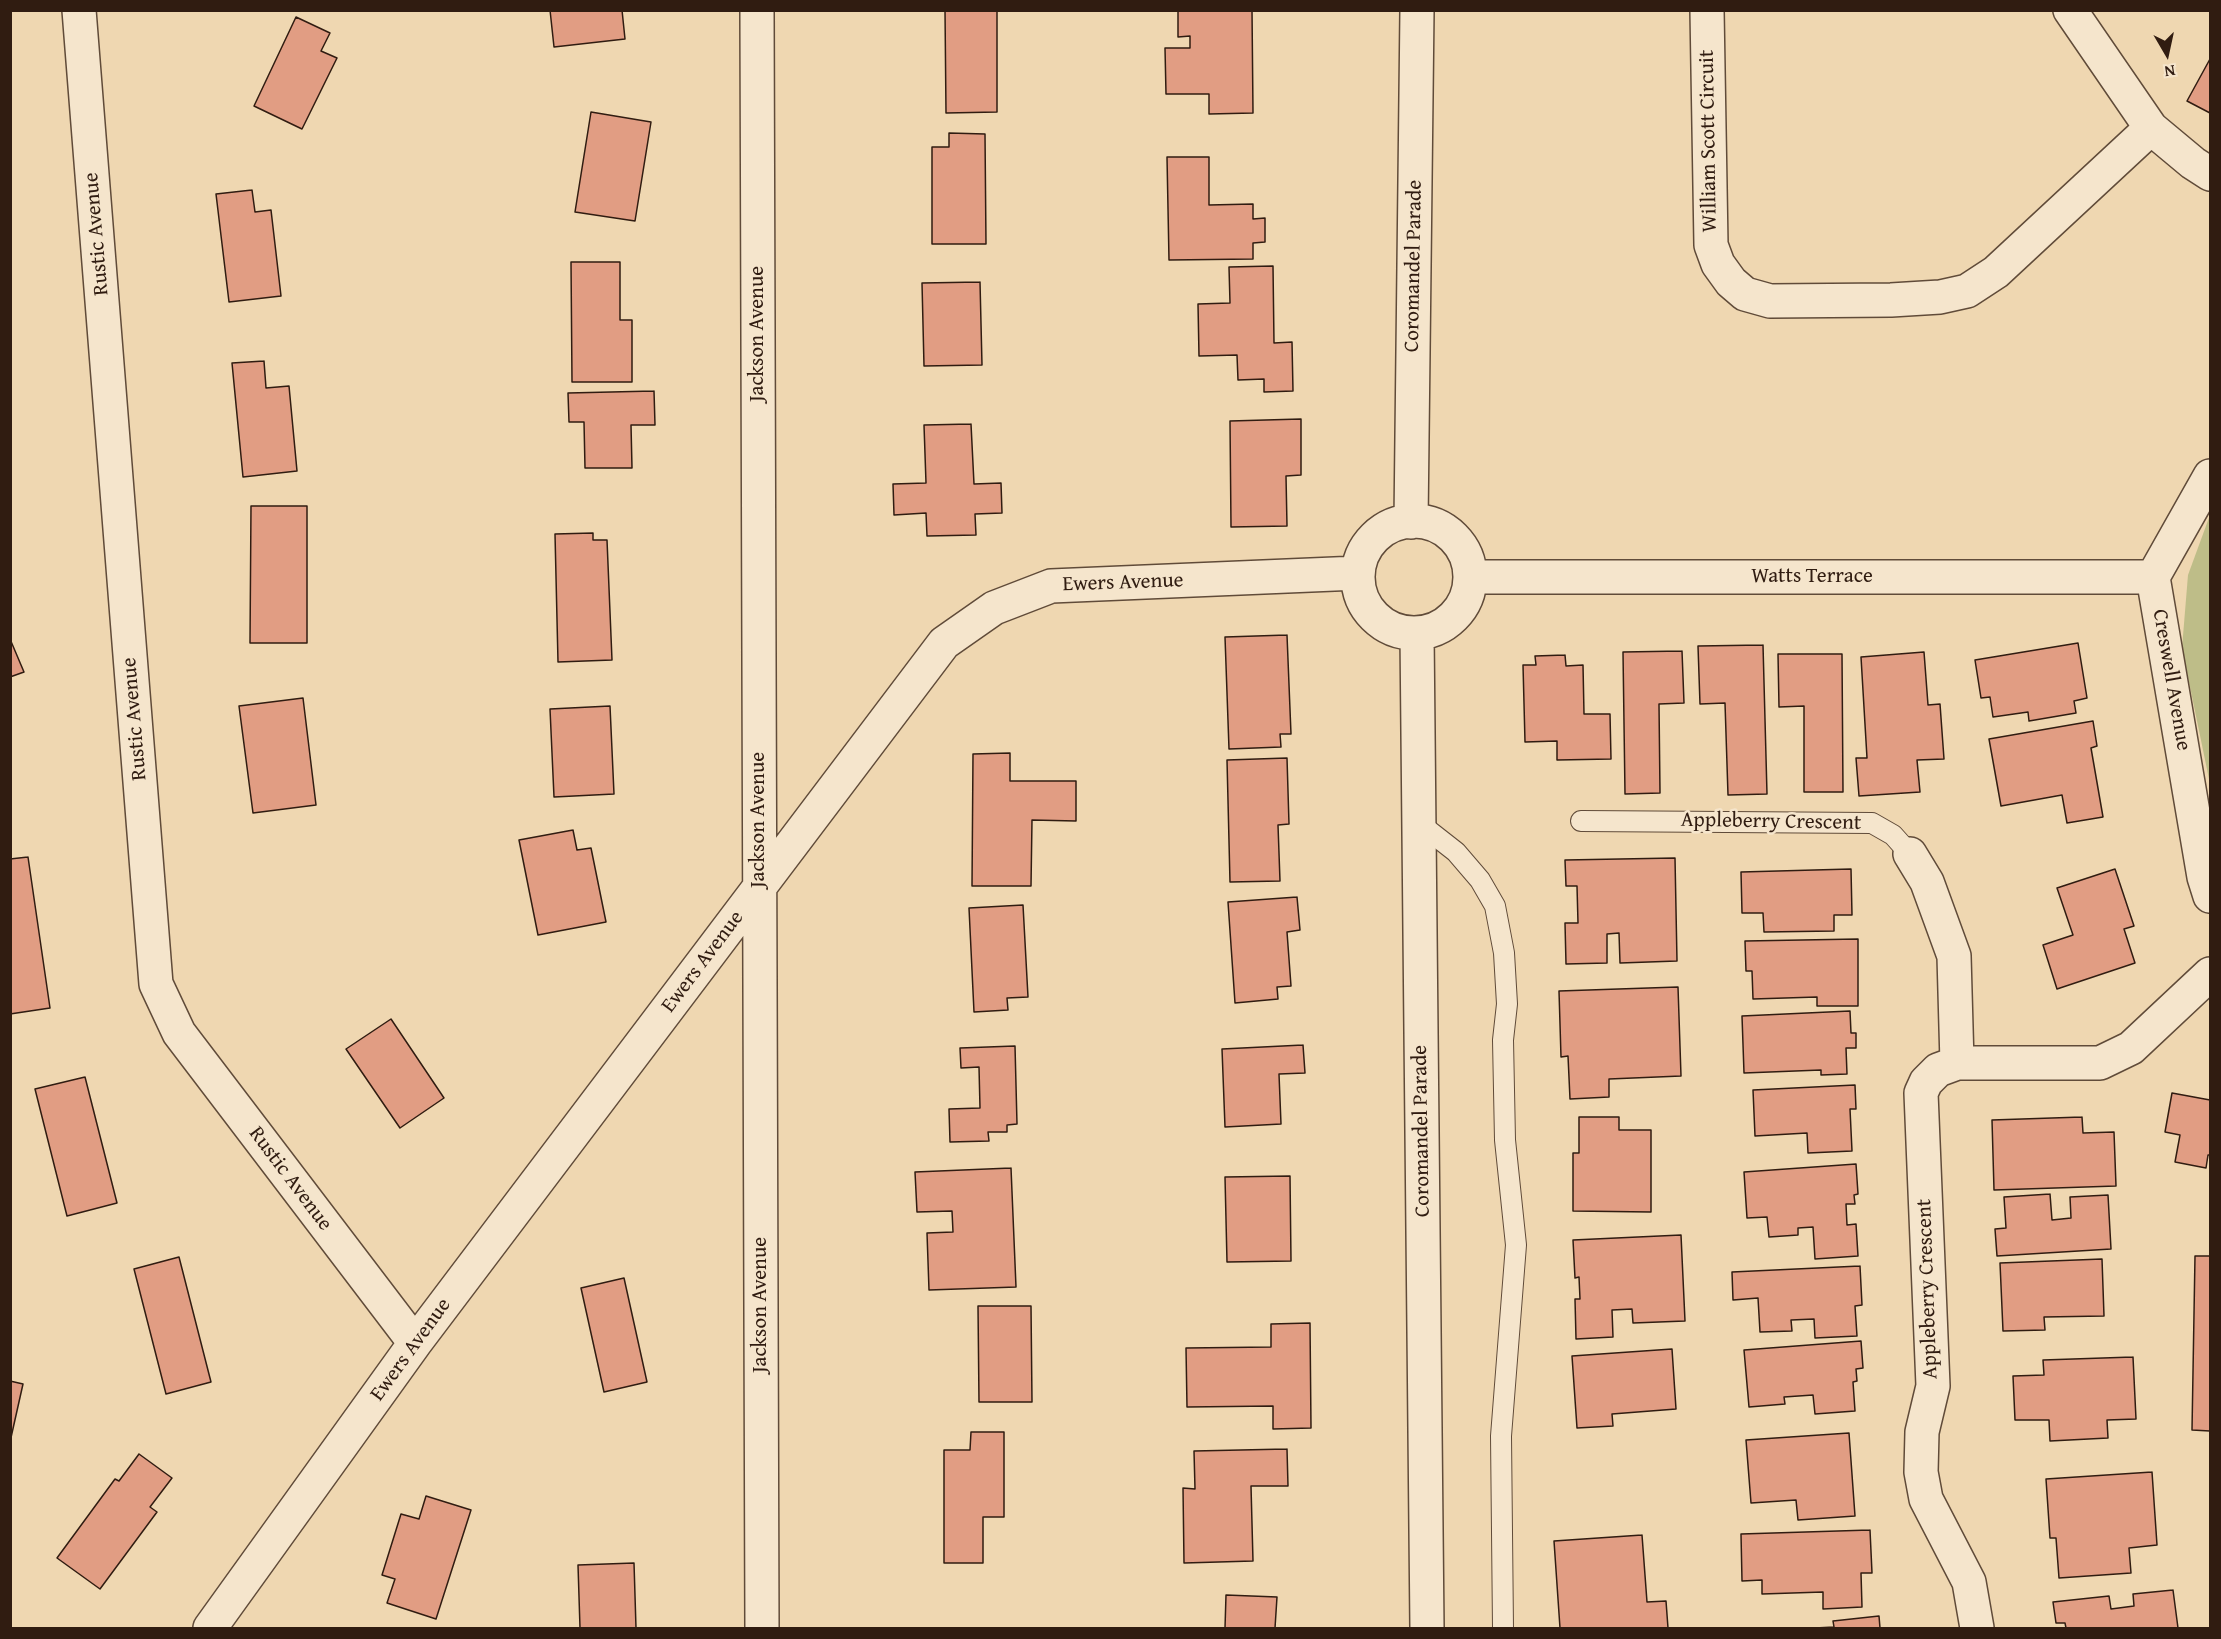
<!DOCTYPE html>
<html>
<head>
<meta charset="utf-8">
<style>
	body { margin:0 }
	#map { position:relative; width:2221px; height:1639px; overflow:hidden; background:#efd7b1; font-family:"Gentium Book Plus",serif }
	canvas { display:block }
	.frame { position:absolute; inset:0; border:12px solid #301c11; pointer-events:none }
	.north { position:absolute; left:2137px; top:24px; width:60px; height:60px; -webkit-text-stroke:4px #f5e5cc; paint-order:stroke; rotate:171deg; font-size:16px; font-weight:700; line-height:24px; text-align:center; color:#301c11 }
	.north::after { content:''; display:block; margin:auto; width:21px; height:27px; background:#301c11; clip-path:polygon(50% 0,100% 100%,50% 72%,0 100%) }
</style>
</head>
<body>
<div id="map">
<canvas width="2221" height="1639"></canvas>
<div class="frame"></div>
<div class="north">N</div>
</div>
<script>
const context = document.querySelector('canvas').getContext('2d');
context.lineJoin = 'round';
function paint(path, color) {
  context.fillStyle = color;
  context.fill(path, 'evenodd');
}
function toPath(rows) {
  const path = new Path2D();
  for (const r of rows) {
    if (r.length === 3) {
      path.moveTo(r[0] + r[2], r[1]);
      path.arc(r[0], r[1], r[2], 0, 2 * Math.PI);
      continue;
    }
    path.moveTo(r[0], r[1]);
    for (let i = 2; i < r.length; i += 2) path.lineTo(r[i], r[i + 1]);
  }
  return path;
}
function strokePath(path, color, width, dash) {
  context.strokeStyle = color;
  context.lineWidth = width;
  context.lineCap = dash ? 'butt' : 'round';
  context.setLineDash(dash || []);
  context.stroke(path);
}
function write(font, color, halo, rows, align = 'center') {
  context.font = font + ' "Gentium Book Plus",serif';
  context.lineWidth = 5;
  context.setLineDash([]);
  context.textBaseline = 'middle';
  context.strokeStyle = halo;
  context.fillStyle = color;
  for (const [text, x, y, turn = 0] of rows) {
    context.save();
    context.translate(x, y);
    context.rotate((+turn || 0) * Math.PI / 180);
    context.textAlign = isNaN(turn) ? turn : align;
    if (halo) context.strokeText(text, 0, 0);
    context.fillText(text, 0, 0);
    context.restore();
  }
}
paint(toPath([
	[2210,515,2210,784,2182,648,2188,575]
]), '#bebd88');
const building = toPath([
	[550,10,622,10,625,39,554,47,550,10],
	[945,10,997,10,997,112,946,113,945,10],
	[1178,10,1252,10,1253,113,1209,114,1209,94,1166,94,1165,48,1190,48,1190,36,1178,37,1178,10],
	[296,17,330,33,321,51,337,58,302,129,254,106,296,17],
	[2210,59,2210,113,2187,101,2210,59],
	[591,112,651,122,635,221,575,212,591,112],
	[949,133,985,134,986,244,932,244,932,147,949,147,949,133],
	[1167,157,1209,157,1209,205,1253,204,1253,219,1265,218,1265,242,1253,243,1253,259,1169,260,1167,157],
	[252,190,255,212,271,210,281,296,229,302,216,194,252,190],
	[571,262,620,262,620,320,632,320,632,382,572,382,571,262],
	[1273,266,1274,343,1292,342,1293,391,1264,392,1264,379,1238,380,1237,355,1199,356,1198,304,1230,303,1229,267,1273,266],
	[980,282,982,365,924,366,922,283,980,282],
	[264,361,266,388,289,386,297,471,243,477,232,363,264,361],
	[654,391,655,425,631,425,632,468,585,468,584,422,569,422,568,393,654,391],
	[1301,419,1301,475,1286,476,1287,526,1231,527,1230,421,1301,419],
	[971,424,974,484,1001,483,1002,513,975,514,976,535,927,536,926,513,894,515,893,484,926,483,924,425,971,424],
	[251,506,307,506,307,643,250,643,251,506],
	[593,533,593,540,607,540,612,660,558,662,555,534,593,533],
	[1287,635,1291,734,1280,734,1281,747,1229,749,1225,637,1287,635],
	[10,639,24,672,10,677,10,639],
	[2078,643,2087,698,2074,701,2076,713,2029,721,2028,712,1993,717,1990,697,1981,698,1975,660,2078,643],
	[1763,645,1767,794,1728,795,1725,703,1700,704,1698,646,1763,645],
	[1682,651,1684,703,1659,704,1660,793,1625,794,1623,652,1682,651],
	[1924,652,1928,705,1940,704,1944,759,1917,760,1920,792,1859,796,1856,758,1867,758,1861,657,1924,652],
	[1778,654,1842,654,1843,792,1804,792,1804,706,1779,707,1778,654],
	[1565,655,1566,666,1583,665,1584,714,1610,714,1611,759,1557,760,1557,741,1525,742,1523,665,1536,665,1535,656,1565,655],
	[303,698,316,805,253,813,239,706,303,698],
	[610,706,614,794,554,797,550,709,610,706],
	[2093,721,2097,746,2091,748,2103,817,2067,823,2062,795,2001,806,1989,739,2093,721],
	[1010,753,1010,781,1076,781,1076,821,1032,820,1031,886,972,886,973,754,1010,753],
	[1287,758,1289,824,1278,825,1280,881,1230,882,1227,760,1287,758],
	[573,830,577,850,591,848,606,922,538,935,519,840,573,830],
	[28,857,50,1008,10,1014,10,859,28,857],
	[1675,858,1677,961,1620,963,1619,933,1607,934,1607,963,1566,964,1565,923,1578,923,1577,886,1566,886,1565,860,1675,858],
	[1851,869,1852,915,1834,915,1834,931,1764,932,1763,913,1742,913,1741,872,1851,869],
	[2115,869,2134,926,2124,929,2135,963,2057,989,2043,945,2073,935,2057,888,2115,869],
	[1297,897,1300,930,1287,932,1291,986,1277,987,1278,999,1235,1003,1228,902,1297,897],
	[1023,905,1028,997,1007,998,1008,1010,974,1012,969,908,1023,905],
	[1858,939,1858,1006,1817,1006,1817,997,1753,999,1752,971,1746,971,1745,941,1858,939],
	[1678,987,1681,1076,1609,1079,1609,1097,1570,1099,1568,1056,1561,1057,1559,991,1678,987],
	[1850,1011,1851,1033,1856,1033,1856,1048,1846,1048,1847,1074,1821,1075,1821,1070,1744,1073,1742,1016,1850,1011],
	[391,1019,444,1098,400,1128,346,1049,391,1019],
	[1303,1045,1305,1073,1279,1074,1281,1124,1225,1127,1222,1049,1303,1045],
	[1015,1046,1017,1124,1007,1125,1007,1132,988,1132,989,1141,950,1142,949,1109,980,1108,979,1067,961,1068,960,1048,1015,1046],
	[85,1077,117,1203,67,1216,35,1089,85,1077],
	[1855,1085,1856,1109,1850,1109,1852,1151,1808,1153,1807,1133,1755,1136,1753,1090,1855,1085],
	[2172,1093,2210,1100,2210,1155,2208,1155,2206,1168,2175,1162,2180,1135,2165,1132,2172,1093],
	[1579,1117,1619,1117,1619,1130,1651,1130,1651,1212,1573,1211,1573,1153,1579,1153,1579,1117],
	[2082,1117,2083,1133,2114,1132,2116,1186,1994,1190,1992,1120,2082,1117],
	[1856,1164,1858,1194,1854,1195,1855,1204,1846,1204,1847,1225,1856,1224,1858,1256,1815,1259,1813,1227,1798,1228,1798,1235,1769,1237,1767,1217,1747,1218,1744,1172,1856,1164],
	[1011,1168,1016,1287,929,1290,927,1233,953,1232,952,1211,917,1212,915,1172,1011,1168],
	[1290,1176,1291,1261,1227,1262,1225,1177,1290,1176],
	[2050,1194,2052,1220,2071,1218,2070,1197,2108,1195,2111,1249,1997,1256,1995,1229,2006,1228,2004,1197,2050,1194],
	[1681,1235,1685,1321,1633,1323,1632,1309,1612,1310,1613,1337,1576,1339,1575,1299,1580,1299,1579,1277,1575,1278,1573,1240,1681,1235],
	[2195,1256,2210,1256,2210,1431,2192,1430,2195,1256],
	[179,1257,211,1382,166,1394,134,1269,179,1257],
	[2102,1259,2104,1316,2044,1317,2045,1330,2003,1331,2000,1263,2102,1259],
	[1860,1266,1862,1305,1855,1306,1857,1336,1815,1338,1814,1319,1791,1320,1792,1331,1760,1332,1758,1298,1733,1300,1732,1272,1860,1266],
	[624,1278,647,1382,604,1392,581,1288,624,1278],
	[978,1306,1031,1306,1032,1402,979,1402,978,1306],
	[1310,1323,1311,1428,1273,1429,1273,1406,1187,1407,1186,1348,1271,1347,1271,1324,1310,1323],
	[1861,1341,1863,1368,1856,1369,1857,1381,1853,1382,1855,1411,1815,1414,1813,1395,1784,1397,1785,1404,1749,1407,1744,1350,1861,1341],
	[1672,1349,1676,1409,1612,1414,1613,1426,1577,1428,1572,1356,1672,1349],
	[2133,1357,2136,1419,2107,1420,2108,1438,2050,1441,2049,1420,2015,1420,2013,1376,2044,1375,2043,1360,2133,1357],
	[10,1381,23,1384,10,1442,10,1381],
	[971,1432,1004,1432,1004,1517,983,1517,983,1563,944,1563,944,1450,970,1450,971,1432],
	[1849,1433,1855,1516,1798,1520,1796,1500,1751,1503,1746,1440,1849,1433],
	[1287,1449,1288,1486,1251,1486,1253,1561,1184,1563,1183,1488,1195,1489,1194,1451,1287,1449],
	[139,1454,172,1478,150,1507,157,1512,100,1589,57,1558,115,1479,119,1481,139,1454],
	[2152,1472,2157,1545,2129,1548,2131,1573,2059,1578,2056,1538,2050,1538,2046,1479,2152,1472],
	[426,1496,471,1510,436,1619,387,1603,395,1579,382,1575,401,1514,419,1519,426,1496],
	[1870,1530,1872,1573,1861,1573,1862,1607,1823,1609,1823,1592,1762,1594,1762,1580,1742,1581,1741,1534,1870,1530],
	[1642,1535,1647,1602,1666,1601,1668,1628,1560,1628,1554,1541,1642,1535],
	[634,1563,636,1628,580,1628,578,1565,634,1563],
	[2173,1590,2178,1628,2066,1628,2065,1623,2056,1623,2053,1602,2109,1596,2111,1609,2134,1606,2133,1594,2173,1590],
	[1226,1595,1277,1597,1275,1628,1225,1628,1226,1595],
	[1879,1616,1880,1628,1815,1628,1834,1627,1833,1621,1879,1616]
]);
paint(building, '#e19d83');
strokePath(building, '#301c11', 1.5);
const service = toPath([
	[1581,821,1872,823,1893,835,1910,854],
	[1419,823,1456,852,1480,880,1495,906,1504,953,1507,1004,1503,1040,1505,1140,1516,1245,1501,1436,1503,1628]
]);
const minor = toPath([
	[79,10,156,984,179,1033,415,1343],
	[757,10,762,1628],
	[1707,10,1711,245,1718,264,1731,282,1745,294,1770,301,1891,300,1940,297,1967,291,1996,272,2151,128],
	[2070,10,2151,128,2193,163,2210,174],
	[2210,476,2153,577,2204,877,2210,896],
	[1414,577,56],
	[1411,522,1417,10],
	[1470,577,2153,577],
	[1417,633,1427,1628],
	[1910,854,1927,882,1954,956,1957,1063],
	[210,1628,415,1343,944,643,994,608,1051,586,1358,573],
	[1977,1628,1969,1582,1926,1499,1921,1472,1922,1432,1933,1386,1921,1093,1926,1082,1938,1070,1957,1063,2100,1063,2131,1048,2210,974]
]);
strokePath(service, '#604b39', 22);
strokePath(minor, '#604b39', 36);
strokePath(service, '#f5e5cc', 20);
strokePath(minor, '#f5e5cc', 33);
write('21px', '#301c11', '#f5e5cc', [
	["William Scott Circuit",1709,141,-91],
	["Rustic Avenue",97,234,-95],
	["Coromandel Parade",1414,266,-89],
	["Jackson Avenue",758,334,-90],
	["Watts Terrace",1812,577],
	["Ewers Avenue",1123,583,-2],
	["Creswell Avenue",2171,680,80],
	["Rustic Avenue",135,719,-95],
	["Jackson Avenue",759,820,-90],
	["Appleberry Crescent",1771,822,1],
	["Ewers Avenue",703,962,-53],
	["Coromandel Parade",1422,1131,-91],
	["Rustic Avenue",290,1179,53],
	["Appleberry Crescent",1928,1289,-92],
	["Jackson Avenue",761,1305,-90],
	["Ewers Avenue",411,1350,-54]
]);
</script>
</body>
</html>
